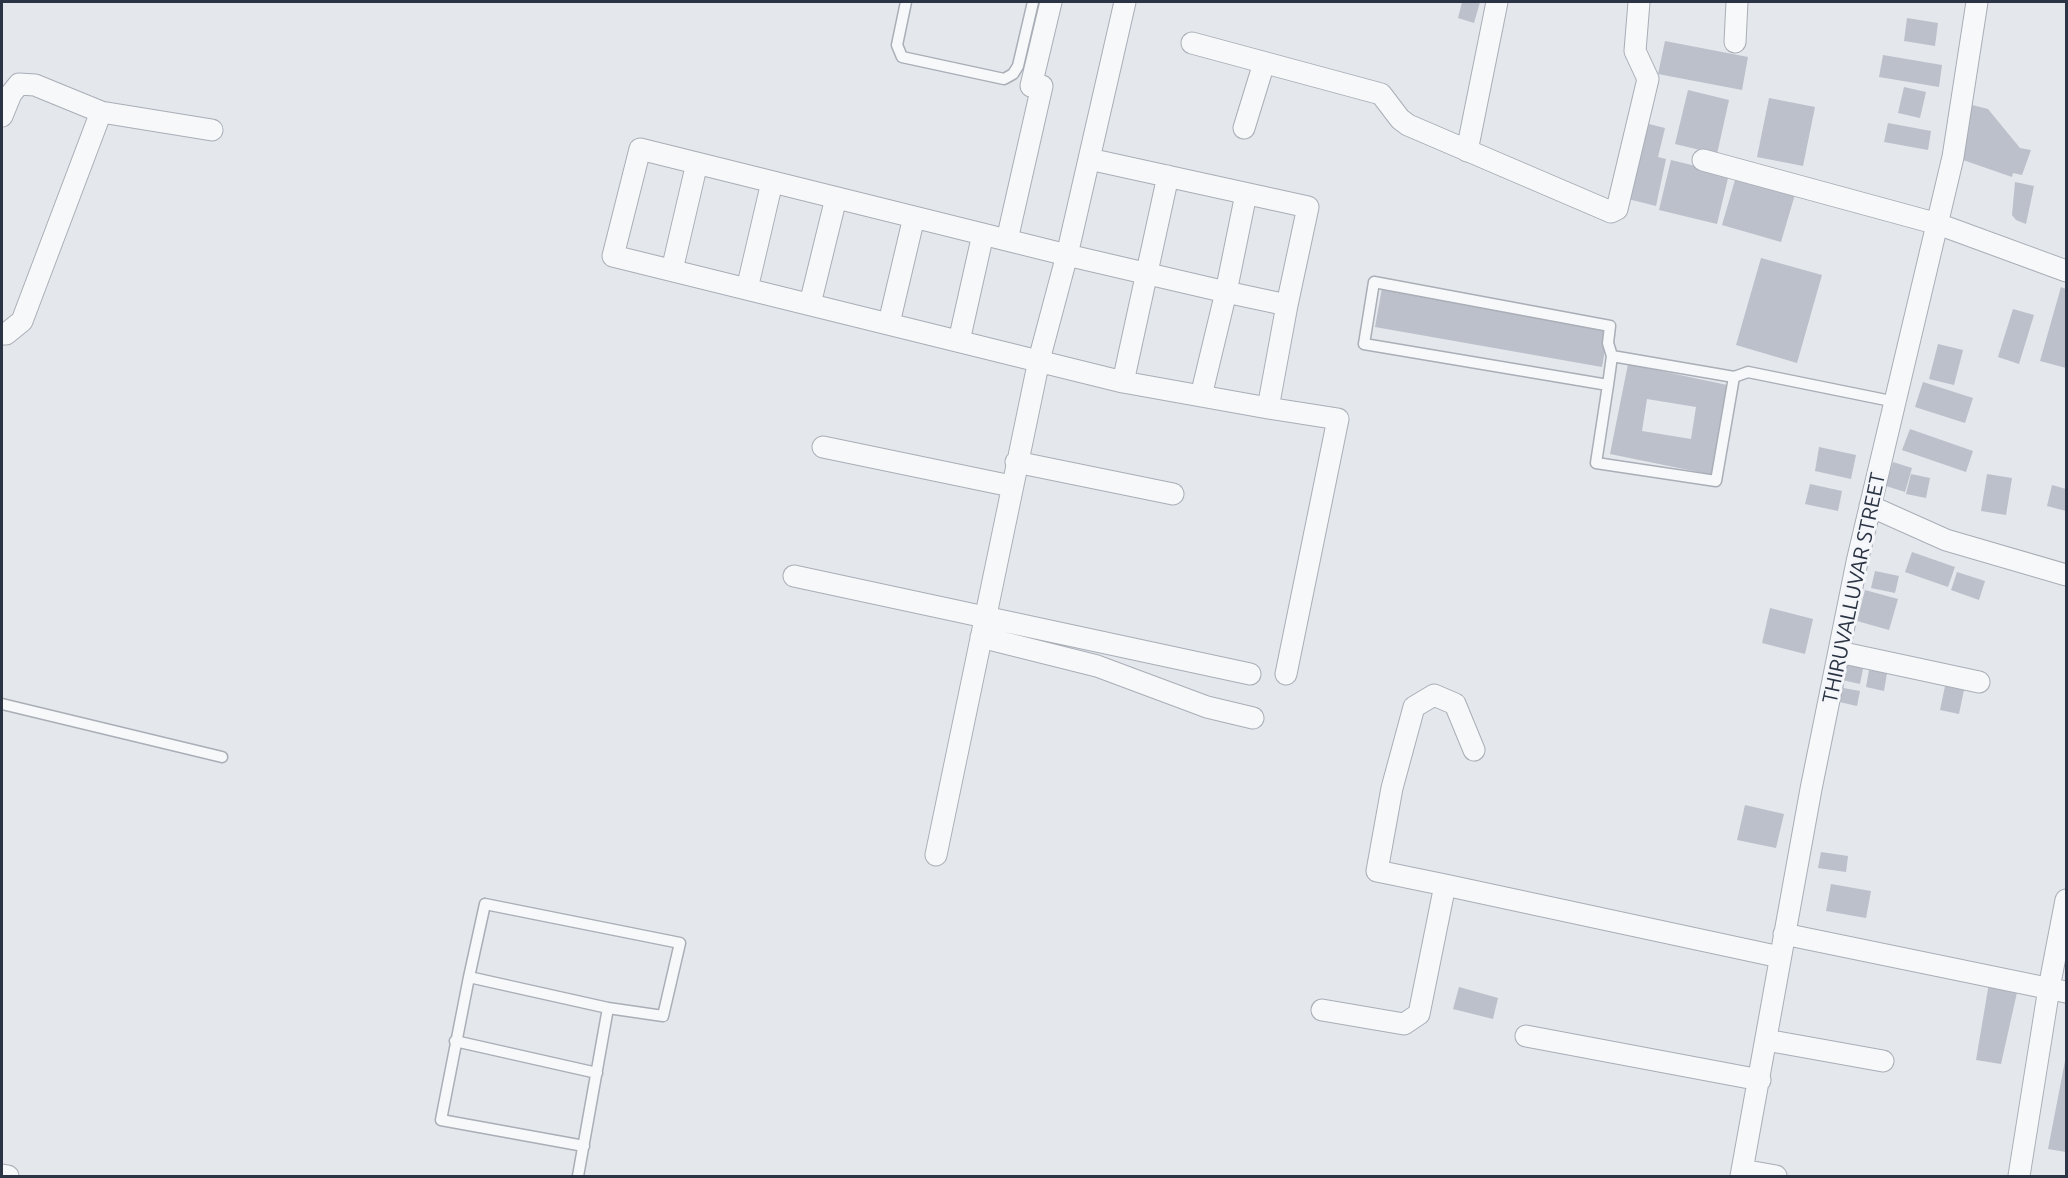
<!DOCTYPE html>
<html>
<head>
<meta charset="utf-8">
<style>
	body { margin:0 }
	#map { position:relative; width:2068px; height:1178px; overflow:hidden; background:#e4e7ec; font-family:Ubuntu,sans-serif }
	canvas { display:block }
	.frame { position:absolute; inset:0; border:3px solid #2b3445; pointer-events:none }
</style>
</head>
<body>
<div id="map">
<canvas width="2068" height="1178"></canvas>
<div class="frame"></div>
</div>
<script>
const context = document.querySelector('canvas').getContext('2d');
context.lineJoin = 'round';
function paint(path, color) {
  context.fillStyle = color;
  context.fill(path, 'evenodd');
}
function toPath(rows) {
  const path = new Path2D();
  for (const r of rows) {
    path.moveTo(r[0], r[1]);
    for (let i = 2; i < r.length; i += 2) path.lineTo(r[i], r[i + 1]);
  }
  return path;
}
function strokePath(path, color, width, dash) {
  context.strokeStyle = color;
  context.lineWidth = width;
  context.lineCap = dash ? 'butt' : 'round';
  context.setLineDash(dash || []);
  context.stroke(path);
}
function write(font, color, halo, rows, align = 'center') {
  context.font = font + ' Ubuntu,sans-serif';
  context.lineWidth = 6;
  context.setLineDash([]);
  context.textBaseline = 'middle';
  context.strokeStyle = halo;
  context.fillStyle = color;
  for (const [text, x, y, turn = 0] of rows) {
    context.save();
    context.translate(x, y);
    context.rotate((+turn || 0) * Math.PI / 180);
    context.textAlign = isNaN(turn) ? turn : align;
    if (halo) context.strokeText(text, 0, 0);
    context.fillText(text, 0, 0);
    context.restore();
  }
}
paint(toPath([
	[1462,2,1480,2,1474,23,1458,18],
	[1907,18,1938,23,1935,46,1904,41],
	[1665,41,1748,57,1742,90,1658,74],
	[1883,55,1942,65,1939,87,1879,77],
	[1904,87,1926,92,1920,118,1898,113],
	[1688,90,1729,100,1717,154,1675,144],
	[1769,98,1815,107,1803,166,1757,157],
	[1972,105,1988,109,2020,148,2031,150,2022,175,2013,173,2012,177,1963,160],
	[1645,123,1665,128,1658,157,1666,159,1656,206,1628,199],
	[1888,123,1931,131,1928,150,1884,142],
	[1671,160,1729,174,1717,224,1659,210],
	[1737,173,1796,191,1781,242,1722,225],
	[2015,182,2034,186,2026,224,2016,220,2012,215],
	[1761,258,1822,275,1797,363,1736,345],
	[2061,287,2066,289,2066,368,2040,361],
	[1382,288,1609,328,1602,367,1375,327],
	[2013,309,2034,315,2019,364,1998,357],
	[1938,344,1963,350,1954,385,1929,379],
	[1628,364,1732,386,1713,475,1610,454],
	[1647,399,1696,407,1691,439,1642,431],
	[1923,382,1973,398,1965,423,1915,407],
	[1910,429,1973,451,1966,472,1902,450],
	[1819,447,1856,455,1851,479,1815,471],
	[1893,462,1912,468,1905,492,1886,486],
	[1911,474,1930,478,1926,498,1906,494],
	[1987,474,2012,478,2006,515,1981,511],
	[1810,484,1842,491,1838,511,1805,504],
	[2052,485,2066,489,2066,511,2047,506],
	[1912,552,1955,567,1948,587,1905,572],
	[1875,571,1899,576,1895,593,1871,588],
	[1957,572,1985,581,1979,600,1951,590],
	[1865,590,1898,599,1889,630,1857,621],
	[1770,608,1813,619,1805,654,1762,643],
	[1846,660,1864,664,1860,684,1842,680],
	[1869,670,1887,673,1884,691,1866,687],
	[1945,686,1964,690,1959,714,1940,710],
	[1838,687,1860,691,1857,706,1835,701],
	[1745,805,1784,814,1776,848,1737,840],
	[1821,852,1848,856,1846,872,1818,868],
	[1831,884,1871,891,1866,918,1826,911],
	[1989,983,2018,988,2001,1064,1976,1060],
	[1459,987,1498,998,1493,1019,1453,1009],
	[2065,1061,2066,1061,2066,1152,2048,1149]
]), '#bbc0ca');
const lane = toPath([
	[906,2,897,45,902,57,1004,79,1013,74,1018,66,1033,2],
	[1612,356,1734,377],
	[1608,385,1612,356,1608,343,1610,326,1374,282,1364,344,1608,385,1596,463,1716,481,1734,377,1748,372,1896,402],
	[2,704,222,757],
	[485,904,680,943,663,1016,608,1008,469,977,485,904],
	[469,977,441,1120,584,1146],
	[455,1041,597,1073],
	[578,1176,608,1008]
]);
const street = toPath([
	[1735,42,1737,2],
	[1192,43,1381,94,1400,119,1408,125,1611,212,1617,209,1648,79,1635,51,1639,2],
	[2,116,11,94,19,84,35,85,101,112,212,130],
	[1244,128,1264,63],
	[1467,151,1497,2],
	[1089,159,1308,207,1287,305],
	[1703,160,1938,224,2066,271],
	[1007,240,1042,86,1031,86,1051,2],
	[672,270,697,163],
	[747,289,772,182],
	[810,304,836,198],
	[889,323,914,217],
	[2,334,6,334,22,321,101,112],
	[959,341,983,234],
	[1123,382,1168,176],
	[1201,396,1268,408,1287,305,1226,292,1067,255,640,149,613,256,1123,382,1201,396,1226,292,1246,194],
	[1268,408,1338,419,1286,674],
	[823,447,1011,486],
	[1016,462,1173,494],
	[1870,506,1946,540,2066,575],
	[794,576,1250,674],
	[981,637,1097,666,1207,707,1253,718],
	[1839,652,1979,682],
	[936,855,1039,360,1067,255,1125,2],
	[1445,885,1377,871,1392,788,1414,707,1434,695,1455,704,1474,750],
	[1784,934,2066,992],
	[1322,1010,1404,1024,1419,1014,1445,885,1780,957],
	[1526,1036,1760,1080],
	[1766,1040,1883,1061],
	[1742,1170,1776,1176],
	[2,1175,8,1176],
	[1741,1176,1811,789,1857,562,1953,157,1977,2],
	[2019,1176,2049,988,2066,900]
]);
strokePath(lane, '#a9aeb7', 13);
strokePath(street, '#a9aeb7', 23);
strokePath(lane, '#f7f8fa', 10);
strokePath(street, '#f7f8fa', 21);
write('21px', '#2b3445', '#f4f6f9', [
	["THIRUVALLUVAR STREET",1854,588,-78]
]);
</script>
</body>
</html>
